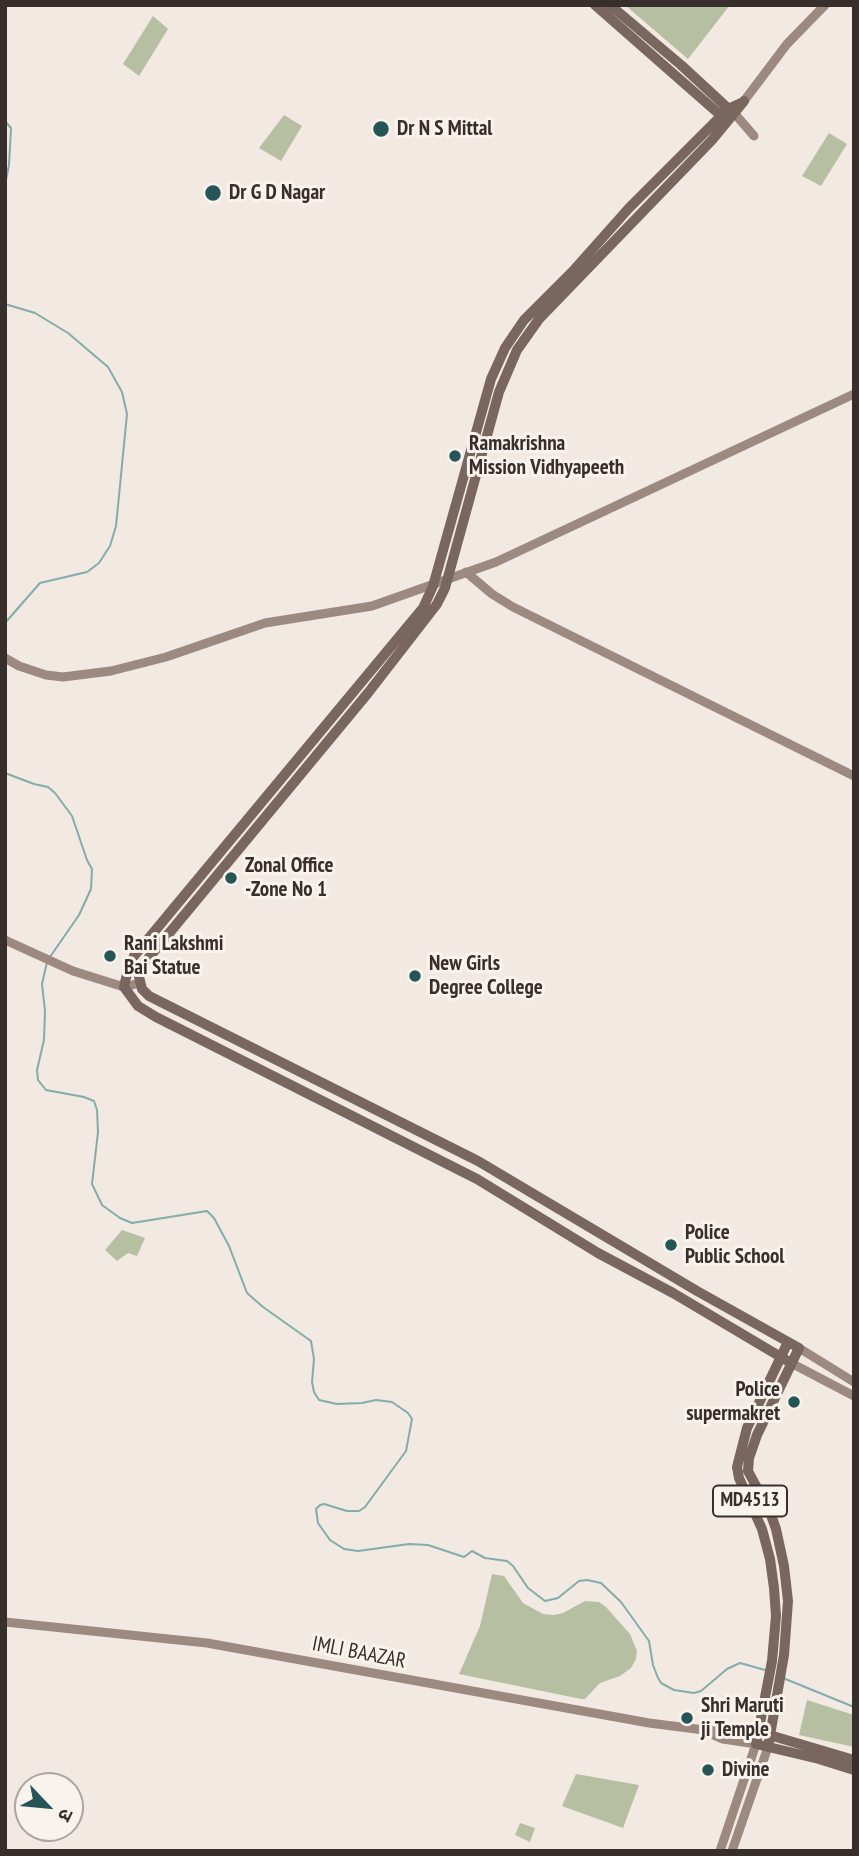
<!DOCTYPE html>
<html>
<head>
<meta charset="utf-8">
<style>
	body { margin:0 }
	#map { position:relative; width:859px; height:1856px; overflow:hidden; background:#f1e9e2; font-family:"PT Sans Narrow","Noto Sans Devanagari",sans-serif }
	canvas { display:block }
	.frame { position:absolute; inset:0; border:7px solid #382f2c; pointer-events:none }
	.north { position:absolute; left:14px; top:1772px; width:70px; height:70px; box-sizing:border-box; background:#f9f3ee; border:2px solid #aca5a0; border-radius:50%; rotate:116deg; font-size:19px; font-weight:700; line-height:28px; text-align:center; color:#382f2c }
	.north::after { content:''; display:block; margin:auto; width:24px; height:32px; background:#255556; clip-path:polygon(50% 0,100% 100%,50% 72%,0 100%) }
</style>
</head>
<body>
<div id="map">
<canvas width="859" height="1856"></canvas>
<div class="frame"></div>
<div class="north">उ</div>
</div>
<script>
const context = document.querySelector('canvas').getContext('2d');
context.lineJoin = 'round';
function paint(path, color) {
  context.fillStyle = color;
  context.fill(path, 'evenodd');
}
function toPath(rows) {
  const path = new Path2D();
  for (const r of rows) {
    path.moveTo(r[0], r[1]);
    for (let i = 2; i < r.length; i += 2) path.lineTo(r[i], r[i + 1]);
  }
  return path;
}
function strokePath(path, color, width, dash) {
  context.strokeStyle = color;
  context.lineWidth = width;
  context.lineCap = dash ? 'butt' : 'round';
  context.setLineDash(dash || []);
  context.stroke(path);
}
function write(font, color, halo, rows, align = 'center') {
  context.font = font + ' "PT Sans Narrow",sans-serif';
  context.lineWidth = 6;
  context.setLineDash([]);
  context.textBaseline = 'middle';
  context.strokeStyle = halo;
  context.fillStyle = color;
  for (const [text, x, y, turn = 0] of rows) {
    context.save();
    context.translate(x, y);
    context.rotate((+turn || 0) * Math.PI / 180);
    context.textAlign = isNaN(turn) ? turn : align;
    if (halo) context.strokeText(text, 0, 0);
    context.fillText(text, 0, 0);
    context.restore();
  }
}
paint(toPath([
	[625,5,730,5,688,59],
	[153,16,168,29,139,76,123,64],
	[284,115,302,126,281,161,259,148],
	[829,133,847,144,821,186,802,176],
	[122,1230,145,1238,137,1256,128,1253,117,1261,105,1250],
	[492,1574,504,1576,523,1603,543,1614,554,1615,563,1613,585,1601,599,1602,606,1607,630,1634,637,1651,636,1659,631,1668,620,1676,600,1683,585,1699,581,1699,459,1674,480,1626],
	[807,1700,854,1715,854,1747,799,1735],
	[576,1774,639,1785,623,1828,562,1806],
	[520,1823,535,1828,530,1842,515,1835]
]), '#b7bfa3');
strokePath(toPath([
	[5,68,5,79],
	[5,121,11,128,9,165,5,185],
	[5,304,35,313,68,333,108,367,122,392,127,414,116,526,110,546,99,563,87,572,40,583,5,623],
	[5,773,34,784,48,787,55,793,72,816,87,860,92,869,91,889,79,915,50,957],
	[47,962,42,984,45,1011,44,1040,37,1070,38,1080,46,1090,84,1097,94,1101,97,1110,98,1132,92,1184,102,1205,120,1218,132,1223,207,1211,214,1218,229,1246,247,1293,263,1307,311,1341,314,1359,312,1382,314,1392,319,1400,337,1404,362,1403,376,1400,392,1402,408,1413,412,1419,406,1451,365,1507,359,1511,347,1511,324,1504,320,1505,316,1509,318,1523,330,1540,344,1549,358,1551,409,1544,428,1545,464,1557,472,1551,485,1558,507,1561,513,1566,528,1588,545,1601,558,1598,579,1581,587,1580,601,1583,621,1602,649,1641,653,1665,658,1678,661,1683,674,1690,694,1693,701,1691,727,1669,740,1663,765,1670],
	[783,1678,854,1707]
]), '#83acab', 2);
strokePath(toPath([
	[744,101,787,44,825,5],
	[735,114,754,136],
	[466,572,492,594,513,607,854,776],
	[5,658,19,666,46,675,63,677,111,671,166,657,265,623,372,606,496,562,854,394],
	[5,940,73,971,124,987,140,983],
	[799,1348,854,1382],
	[791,1363,854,1396],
	[5,1622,207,1643,649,1723,704,1730,759,1732],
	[709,1733,723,1739,756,1744,720,1851],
	[732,1851,768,1747]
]), '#9c8980', 9);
strokePath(toPath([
	[595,5,726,120],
	[610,5,681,65,733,113],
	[744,101,712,140,539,319,517,350,499,392,445,588,437,604,368,693,142,966,139,977,142,989,149,996,478,1161,697,1291,799,1348,757,1435,749,1458,748,1471,770,1512,776,1529,784,1566,788,1601,784,1655,768,1747],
	[741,103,728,109,629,208,573,271,524,320,505,348,491,379,433,586,423,608,134,956,128,969,124,987,138,1006,156,1017,477,1179,598,1253,673,1293,791,1363],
	[788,1342,747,1428,737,1467,739,1478,762,1529,770,1559,774,1588,776,1616,772,1661,756,1744,819,1759,854,1770],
	[766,1734,854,1760]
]), '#78665f', 10);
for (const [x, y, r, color] of [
	[381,129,9,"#255556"],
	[213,193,9,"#255556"],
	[455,456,7,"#255556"],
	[231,878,7,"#255556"],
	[110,956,7,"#255556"],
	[415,976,7,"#255556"],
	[671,1245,7,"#255556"],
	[794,1402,7,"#255556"],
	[687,1718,7,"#255556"],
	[708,1770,7,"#255556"]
]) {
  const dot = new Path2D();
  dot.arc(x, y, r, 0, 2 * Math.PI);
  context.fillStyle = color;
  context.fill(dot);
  strokePath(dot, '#f9f3ee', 2.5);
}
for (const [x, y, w] of [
	[750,1501,74]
]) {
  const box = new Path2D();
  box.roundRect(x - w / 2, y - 15.5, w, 31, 5);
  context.fillStyle = '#f9f3ee';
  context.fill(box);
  strokePath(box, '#382f2c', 2);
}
write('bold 19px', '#382f2c', null, [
	["MD4513",750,1501]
]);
write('bold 21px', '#382f2c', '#f9f3ee', [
	["Dr N S Mittal",397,129],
	["Dr G D Nagar",229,193],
	["Ramakrishna",469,444],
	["Mission Vidhyapeeth",469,468],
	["Zonal Office",245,866],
	["-Zone No 1",245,890],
	["Rani Lakshmi",124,944],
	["Bai Statue",124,968],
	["New Girls",429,964],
	["Degree College",429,988],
	["Police",685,1233],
	["Public School",685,1257],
	["Police",780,1390,"right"],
	["supermakret",780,1414,"right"],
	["Shri Maruti",701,1706],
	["ji Temple",701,1730],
	["Divine",722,1770]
], 'left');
write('21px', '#382f2c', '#f9f3ee', [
	["IMLI BAAZAR",359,1653,11]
]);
</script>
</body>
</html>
